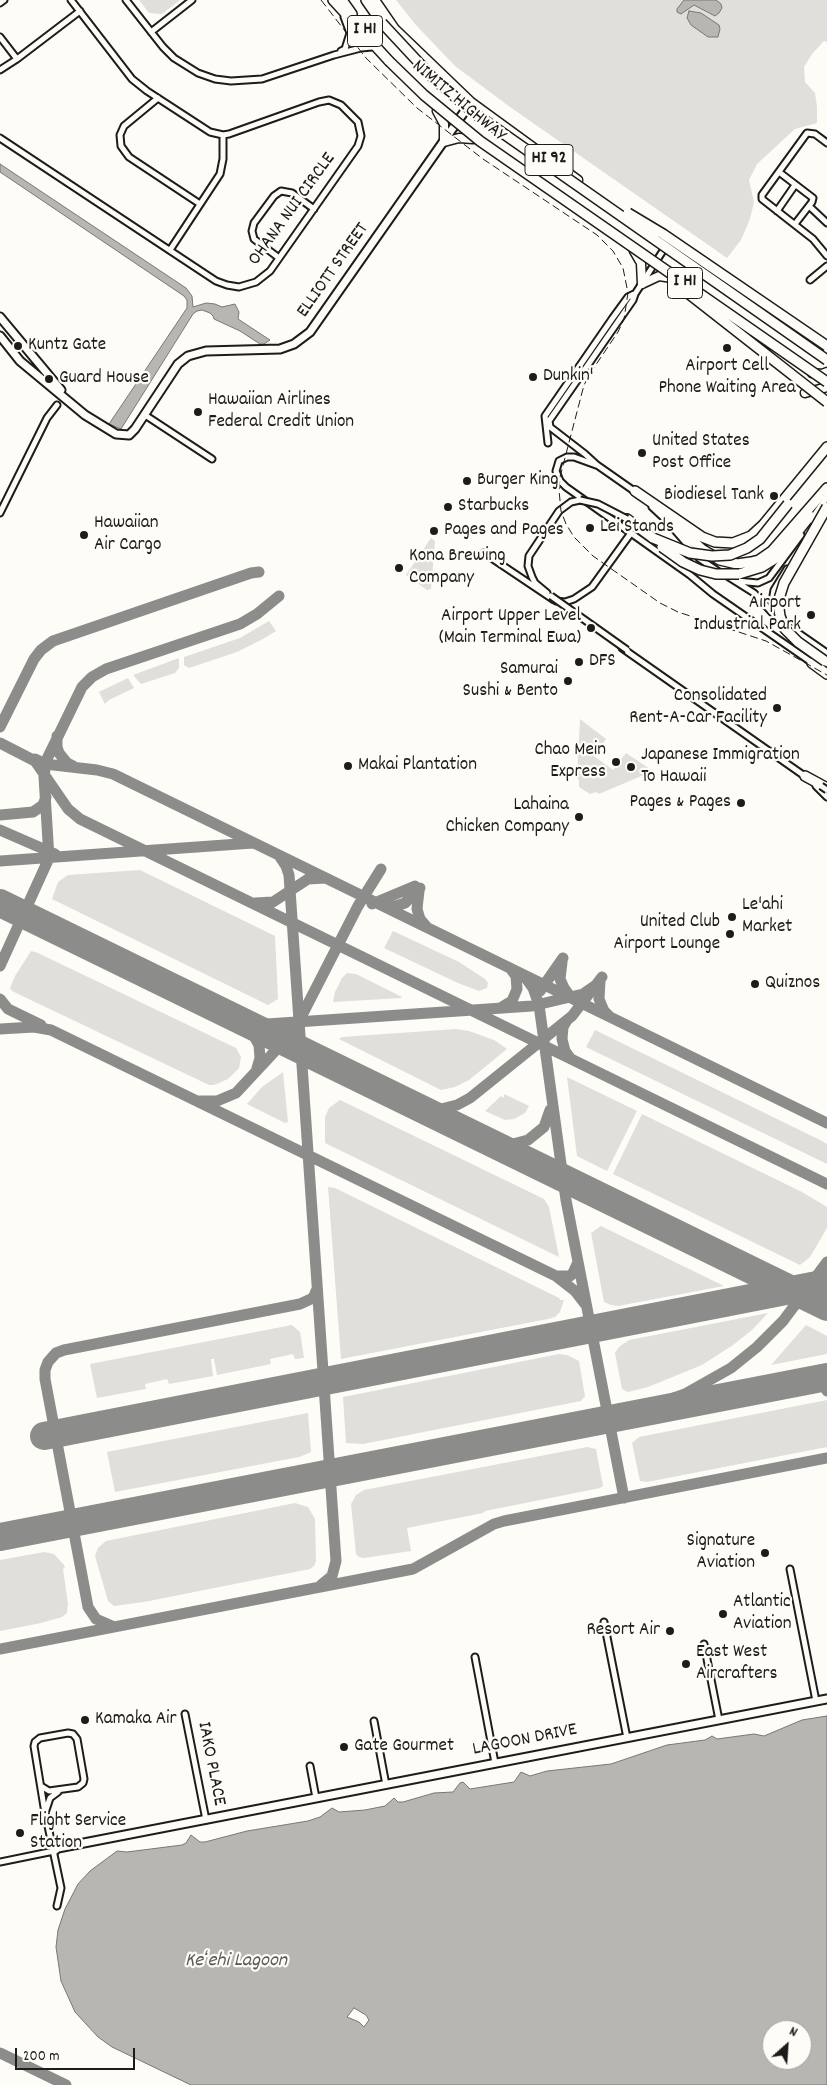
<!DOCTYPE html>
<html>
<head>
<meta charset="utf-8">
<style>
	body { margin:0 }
	#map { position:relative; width:827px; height:2085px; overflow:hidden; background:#fdfcf7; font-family:Dekko,sans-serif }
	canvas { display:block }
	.north { position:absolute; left:762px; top:2020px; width:50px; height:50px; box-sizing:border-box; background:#fdfcf7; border:1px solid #a3a29f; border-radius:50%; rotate:26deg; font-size:14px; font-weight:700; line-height:20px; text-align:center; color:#1c1c1c }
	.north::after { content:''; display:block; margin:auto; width:18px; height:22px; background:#1c1c1c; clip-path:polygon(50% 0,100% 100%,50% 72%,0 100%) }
	.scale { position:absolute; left:15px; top:2048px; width:120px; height:22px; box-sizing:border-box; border:2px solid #1c1c1c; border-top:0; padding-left:6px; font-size:15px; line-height:18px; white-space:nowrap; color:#1c1c1c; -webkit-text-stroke:4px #fdfcf7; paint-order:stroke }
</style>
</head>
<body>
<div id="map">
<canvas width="827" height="2085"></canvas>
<div class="north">N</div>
<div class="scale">200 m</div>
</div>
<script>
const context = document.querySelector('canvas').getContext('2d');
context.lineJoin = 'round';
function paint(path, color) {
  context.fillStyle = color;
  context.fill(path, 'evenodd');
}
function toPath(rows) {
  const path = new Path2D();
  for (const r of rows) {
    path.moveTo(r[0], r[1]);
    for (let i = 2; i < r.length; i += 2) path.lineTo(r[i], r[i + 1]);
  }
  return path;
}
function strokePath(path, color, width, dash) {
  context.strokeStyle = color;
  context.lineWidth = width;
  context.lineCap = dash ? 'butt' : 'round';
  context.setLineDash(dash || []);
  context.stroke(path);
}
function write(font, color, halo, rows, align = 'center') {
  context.font = font + ' Dekko,sans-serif';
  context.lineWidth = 4.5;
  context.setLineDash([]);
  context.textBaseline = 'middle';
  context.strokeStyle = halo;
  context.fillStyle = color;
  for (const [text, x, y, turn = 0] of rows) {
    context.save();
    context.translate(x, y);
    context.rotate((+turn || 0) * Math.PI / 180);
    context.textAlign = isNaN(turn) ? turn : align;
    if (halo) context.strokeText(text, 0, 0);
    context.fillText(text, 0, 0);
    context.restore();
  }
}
paint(toPath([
	[139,0,180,0,162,14,149,13],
	[396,0,827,0,827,42,824,41,812,54,804,67,805,82,815,93,817,107,817,123,795,129,757,164,749,180,754,202,750,219,741,240,727,258,510,107,455,66,415,24],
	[431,538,435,541,431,589,427,590,406,575],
	[269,621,276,631,261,640,237,652,189,668,184,665,184,657,240,638],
	[179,658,179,668,175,673,141,684,133,675],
	[128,678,134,688,109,700,105,704,99,692],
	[580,719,606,739,594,756,613,770,626,753,653,771,599,794,596,792,590,794,579,787,579,780,577,778],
	[140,870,275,936,278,999,268,1005,52,899,58,882,68,875],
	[393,931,459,962,485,979,488,983,487,988,479,991,458,983,384,948],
	[31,951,38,953,236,1048,241,1057,239,1068,228,1079,214,1085,209,1085,12,991,10,988,15,976],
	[347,973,356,974,402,997,401,998,333,1002,335,992,342,978],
	[456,1029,469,1031,494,1040,507,1049,469,1080,455,1087,441,1090,339,1039,342,1037],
	[595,1030,822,1141,827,1144,827,1164,586,1047],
	[283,1072,288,1122,285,1123,247,1104,262,1087],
	[567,1077,637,1111,607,1171,577,1156],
	[504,1094,529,1106,525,1113,514,1119,505,1120,485,1111,501,1096,504,1098],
	[340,1100,544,1199,549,1207,559,1257,325,1143,325,1117,329,1108],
	[642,1114,802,1192,827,1207,827,1228,810,1257,800,1265,613,1174],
	[328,1187,335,1188,559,1298,560,1300,564,1300,560,1312,555,1317,548,1319,341,1359],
	[601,1226,724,1286,618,1306,611,1305,604,1302,591,1233],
	[768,1313,752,1330,733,1345,702,1365,648,1387,628,1392,622,1389,615,1353,619,1347,629,1340],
	[292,1325,300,1332,304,1358,295,1359,293,1354,270,1359,271,1364,217,1375,214,1359,211,1359,213,1376,169,1384,167,1379,145,1384,146,1389,97,1398,90,1364],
	[806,1325,827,1336,827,1354,771,1365],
	[559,1354,567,1355,579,1361,585,1396,581,1401,363,1444,346,1443,343,1397],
	[827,1400,827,1447,647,1482,640,1481,632,1443,639,1437],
	[308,1413,311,1452,309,1453,299,1457,115,1492,107,1452],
	[587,1447,596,1449,603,1486,600,1488,485,1511,483,1513,407,1528,411,1551,364,1558,359,1557,356,1554,351,1504,356,1495,364,1490],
	[295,1503,308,1507,315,1519,316,1561,314,1566,310,1569,144,1602,114,1606,108,1601,95,1556,98,1548,106,1541],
	[44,1552,54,1554,64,1565,65,1568,63,1569,68,1604,67,1613,62,1617,41,1623,0,1631,0,1560]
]), '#e0dfdb');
const water = toPath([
	[684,0,716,0,721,4,722,8,719,13,715,16,694,5,681,14,677,12,677,9,684,0],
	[689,11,701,13,719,25,720,29,718,37,708,37,691,25,687,18,689,11],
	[0,164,186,288,192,296,193,307,206,303,215,304,222,307,235,304,239,312,238,319,270,340,264,344,260,344,240,331,214,319,213,316,210,313,202,310,197,311,193,314,121,429,109,424,187,308,187,300,184,296,0,172,0,164],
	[827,1716,827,2085,191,2085,112,2047,98,2037,75,2012,61,1981,56,1947,58,1930,65,1909,78,1884,90,1871,117,1851,127,1852,182,1845,186,1843,191,1835,200,1842,205,1842,247,1831,308,1821,320,1817,332,1808,339,1812,365,1810,385,1806,394,1798,398,1802,403,1802,434,1793,453,1792,460,1783,463,1782,470,1789,514,1782,521,1772,530,1776,547,1771,611,1764,667,1745,705,1740,712,1736,717,1739,754,1734,764,1736,802,1720,827,1716],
	[354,2008,366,2015,369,2020,364,2027,359,2022,347,2017,354,2008],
	[772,2030,802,2030,802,2060,772,2060,772,2030]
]);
paint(water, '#b7b6b2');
strokePath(water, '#797876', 1);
strokePath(toPath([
	[0,727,34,659,41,650,53,641,251,573,259,572],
	[57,736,57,747,59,753,67,763,73,766],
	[0,743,35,761,68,809,80,819,827,1184],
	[35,759,45,764,97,770,113,774,827,1123],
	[0,815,33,812,43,805,46,797],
	[0,830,55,854],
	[280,857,286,866,289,875,336,1561,332,1576,321,1585],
	[0,861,253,843],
	[419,891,417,909,420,919,426,926],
	[255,903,273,902,308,879,325,878],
	[372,904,415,886],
	[383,906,393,907,405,903,420,888],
	[562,962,560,979,564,988,571,998],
	[0,966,49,858,44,777,46,761,82,687,92,677,106,669,240,624,257,614,279,596],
	[525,977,533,988,539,1005,566,1200,624,1498],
	[600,981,599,999,604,1011,609,1016],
	[540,991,563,958],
	[0,999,8,1009,41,1025],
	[502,1007,512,1001,517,989,516,976,510,968],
	[235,1018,252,1023,267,1024,532,1006,583,994,596,985],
	[567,1020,563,1027,562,1039,565,1051,570,1058],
	[240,1022,253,1034,259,1045,260,1058,257,1068],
	[0,1029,34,1027,51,1030,556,1276,570,1276,573,1273,578,1262],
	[200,1101,217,1101,236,1093,290,1035,296,1027,358,906,381,869],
	[408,1102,429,1109,441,1109,457,1105,470,1098,572,1016,602,977],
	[487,1141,509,1145,528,1140,544,1127,550,1110],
	[557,1277,575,1291,585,1304],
	[820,1378,827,1391],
	[620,1417,685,1394,731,1368,757,1347,783,1321,827,1262],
	[112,1626,96,1619,88,1607,45,1379,45,1370,48,1362,56,1353,64,1350,300,1304,313,1298,317,1289],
	[0,1649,413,1569,494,1524,504,1521,827,1458],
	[0,2053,66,2085]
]), '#8c8c8a', 11);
strokePath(toPath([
	[0,903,827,1307],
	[44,1436,827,1283],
	[0,1537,827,1377]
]), '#8c8c8a', 28);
const street = toPath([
	[126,0,163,47,174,58,198,73,215,79,231,81,262,79,334,55,361,48,372,47],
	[0,3,4,0],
	[151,32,192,0],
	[0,37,17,59,80,11],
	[341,51,345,49,350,33,344,17],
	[0,70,17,59],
	[158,98,124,126,120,135,121,146,129,157,200,204],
	[0,138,216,281,227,285,239,287,256,282,270,271,358,146,361,136,358,122,341,105,329,100,319,102,229,134,223,135,210,132,147,91,132,79,71,0],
	[827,143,815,134,807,133,762,195,762,199,813,239,827,256],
	[779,172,813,198,812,202,795,224],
	[809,206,827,223],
	[777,211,795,185],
	[170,250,220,174,223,159,223,135],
	[279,258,254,239,252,231,254,223,274,196,281,191,292,193,314,209],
	[810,280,827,266],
	[145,415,212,459],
	[548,443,545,416,612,319,628,297,634,294],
	[596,465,574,457,567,457,559,461,556,471,560,481,566,487,690,575,713,594,814,664],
	[637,493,597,465,585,454,550,427,549,421,633,300,635,294,666,246],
	[652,507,667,521,700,559,719,572],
	[0,513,47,418,57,405],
	[811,520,827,497],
	[484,553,554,600],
	[727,576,754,593,778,619,827,653],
	[737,581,758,583,769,578,801,535],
	[547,593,535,583,532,577,528,566,529,556,559,511,571,502,580,500],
	[556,601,565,602,574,599,592,587,631,533],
	[777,616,772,601,774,590,787,569],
	[622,648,806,777],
	[816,786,827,797],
	[790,1569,816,1701],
	[604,1622,627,1738],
	[704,1644,719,1720],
	[475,1657,495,1763],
	[185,1714,206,1820],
	[374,1721,386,1785],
	[310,1766,316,1798],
	[41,1786,49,1791,78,1787,83,1783,84,1779,77,1739,73,1734,68,1733,40,1738,35,1742,34,1746,44,1807,61,1888,57,1906],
	[46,1810,50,1798,58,1792],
	[0,1862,54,1851]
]);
const secondary = toPath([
	[0,317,61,390],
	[0,336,20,361,85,415,116,434,129,435,135,429,178,364,188,356,206,351,280,349,294,344,310,332,469,105],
	[54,1851,58,1848,827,1699]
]);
const primary = toPath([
	[375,0,395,29,471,102,578,180],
	[437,111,444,124,444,142,459,138,473,139],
	[634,251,641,263,642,284],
	[642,284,659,276,672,278],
	[743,296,827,354],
	[812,373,822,374,827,372],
	[805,393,827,387]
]);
const highway = toPath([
	[333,0,389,61],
	[342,0,352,14],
	[366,0,382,23],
	[635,491,702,537,715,542,733,543,751,536,763,525,827,447],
	[627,519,653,538],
	[674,524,703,550,720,560,737,564,751,562,759,560,772,551,827,488],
	[739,574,762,567,778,557,810,516],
	[812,663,827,674],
	[805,776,827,788]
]);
strokePath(street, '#1c1c1c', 9);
strokePath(secondary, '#1c1c1c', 11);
strokePath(primary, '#1c1c1c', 11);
strokePath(highway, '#1c1c1c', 12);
strokePath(street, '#fdfcf7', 5);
strokePath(secondary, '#fdfcf7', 7);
strokePath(primary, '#fdfcf7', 8);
strokePath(highway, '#fdfcf7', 9);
strokePath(toPath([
	[321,0,366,58,417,108,483,159,597,235,613,251,623,268,628,293,624,319,618,332,593,369,584,385,560,477,559,490,561,511,566,524,574,537,593,556,660,603,678,612,766,641,827,675]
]), '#1c1c1c', 1, [8, 4]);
const streetBridge = toPath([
	[580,500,598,504,627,519],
	[551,596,627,650],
	[821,786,827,790]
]);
const highwayBridge = toPath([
	[382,23,435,80,474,113,827,360],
	[389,61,424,95,480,141,827,382],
	[628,213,663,234,827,346],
	[675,283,827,402],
	[653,538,690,553,712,556,730,555,747,548,760,539,788,504],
	[662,547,683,562,700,570,716,574,739,574],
	[825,661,798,642,785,629,780,616,778,602,784,583,827,507]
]);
strokePath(streetBridge, '#1c1c1c', 9, []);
strokePath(highwayBridge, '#1c1c1c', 12, []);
strokePath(streetBridge, '#fdfcf7', 5);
strokePath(highwayBridge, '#fdfcf7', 9);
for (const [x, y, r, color] of [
	[18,346,5,"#1c1c1c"],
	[727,348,5,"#1c1c1c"],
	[533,377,5,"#1c1c1c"],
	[49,379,5,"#1c1c1c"],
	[198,412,5,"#1c1c1c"],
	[642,453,5,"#1c1c1c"],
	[467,481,5,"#1c1c1c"],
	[774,496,5,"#1c1c1c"],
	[448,507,5,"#1c1c1c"],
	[590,528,5,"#1c1c1c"],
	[434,531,5,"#1c1c1c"],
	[84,535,5,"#1c1c1c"],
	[399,568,5,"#1c1c1c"],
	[811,615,5,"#1c1c1c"],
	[591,628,5,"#1c1c1c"],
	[579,662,5,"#1c1c1c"],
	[568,681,5,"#1c1c1c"],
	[777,708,5,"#1c1c1c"],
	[616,762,5,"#1c1c1c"],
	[348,766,5,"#1c1c1c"],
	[631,767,5,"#1c1c1c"],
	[741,803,5,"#1c1c1c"],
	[579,817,5,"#1c1c1c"],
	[732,917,5,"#1c1c1c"],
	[730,934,5,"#1c1c1c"],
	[755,984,5,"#1c1c1c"],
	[765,1553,5,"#1c1c1c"],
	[723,1614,5,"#1c1c1c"],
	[670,1631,5,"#1c1c1c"],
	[686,1664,5,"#1c1c1c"],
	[85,1720,5,"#1c1c1c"],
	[344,1747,5,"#1c1c1c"],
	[20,1833,5,"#1c1c1c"]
]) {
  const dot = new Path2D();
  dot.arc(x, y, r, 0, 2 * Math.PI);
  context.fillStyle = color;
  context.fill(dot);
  strokePath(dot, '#fdfcf7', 2);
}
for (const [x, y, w] of [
	[365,31,35],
	[549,160,48],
	[685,283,35]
]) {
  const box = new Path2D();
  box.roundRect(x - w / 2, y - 15.5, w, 31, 4);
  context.fillStyle = '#fdfcf7';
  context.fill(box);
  strokePath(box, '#1c1c1c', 1);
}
write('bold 18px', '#1c1c1c', null, [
	["I H1",365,31],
	["HI 92",549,160],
	["I H1",685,283]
]);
write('19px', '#1c1c1c', '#fdfcf7', [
	["NIMITZ HIGHWAY",458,102,40],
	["OHANA NUI CIRCLE",293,210,-54],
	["ELLIOTT STREET",334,271,-55],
	["LAGOON DRIVE",525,1741,-11],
	["IAKO PLACE",210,1764,79]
]);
write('19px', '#1c1c1c', '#fdfcf7', [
	["Kuntz Gate",28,346],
	["Airport Cell",727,367,"center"],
	["Phone Waiting Area",727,389,"center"],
	["Dunkin'",543,377],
	["Guard House",59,379],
	["Hawaiian Airlines",208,401],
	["Federal Credit Union",208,423],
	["United States",652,442],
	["Post Office",652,464],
	["Burger King",477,481],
	["Biodiesel Tank",764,496,"right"],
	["Starbucks",458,507],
	["Hawaiian",94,524],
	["Air Cargo",94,546],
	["Lei Stands",600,528],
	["Pages and Pages",444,531],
	["Kona Brewing",409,557],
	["Company",409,579],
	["Airport",801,604,"right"],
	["Industrial Park",801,626,"right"],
	["Airport Upper Level",581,617,"right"],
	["(Main Terminal Ewa)",581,639,"right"],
	["DFS",589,662],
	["Samurai",558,670,"right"],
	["Sushi & Bento",558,692,"right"],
	["Consolidated",767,697,"right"],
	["Rent-A-Car Facility",767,719,"right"],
	["Chao Mein",606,751,"right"],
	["Express",606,773,"right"],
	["Japanese Immigration",641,756],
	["To Hawaii",641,778],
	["Makai Plantation",358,766],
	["Pages & Pages",731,803,"right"],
	["Lahaina",569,806,"right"],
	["Chicken Company",569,828,"right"],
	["Le'ahi",742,906],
	["Market",742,928],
	["United Club",720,923,"right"],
	["Airport Lounge",720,945,"right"],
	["Quiznos",765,984],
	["Signature",755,1542,"right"],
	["Aviation",755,1564,"right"],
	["Atlantic",733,1603],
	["Aviation",733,1625],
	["Resort Air",660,1631,"right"],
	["East West",696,1653],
	["Aircrafters",696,1675],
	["Kamaka Air",95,1720],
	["Gate Gourmet",354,1747],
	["Flight Service",30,1822],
	["Station",30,1844]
], 'left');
write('italic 20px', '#5a5a58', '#fdfcf7', [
	["Keʻehi Lagoon",236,1962]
]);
</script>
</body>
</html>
